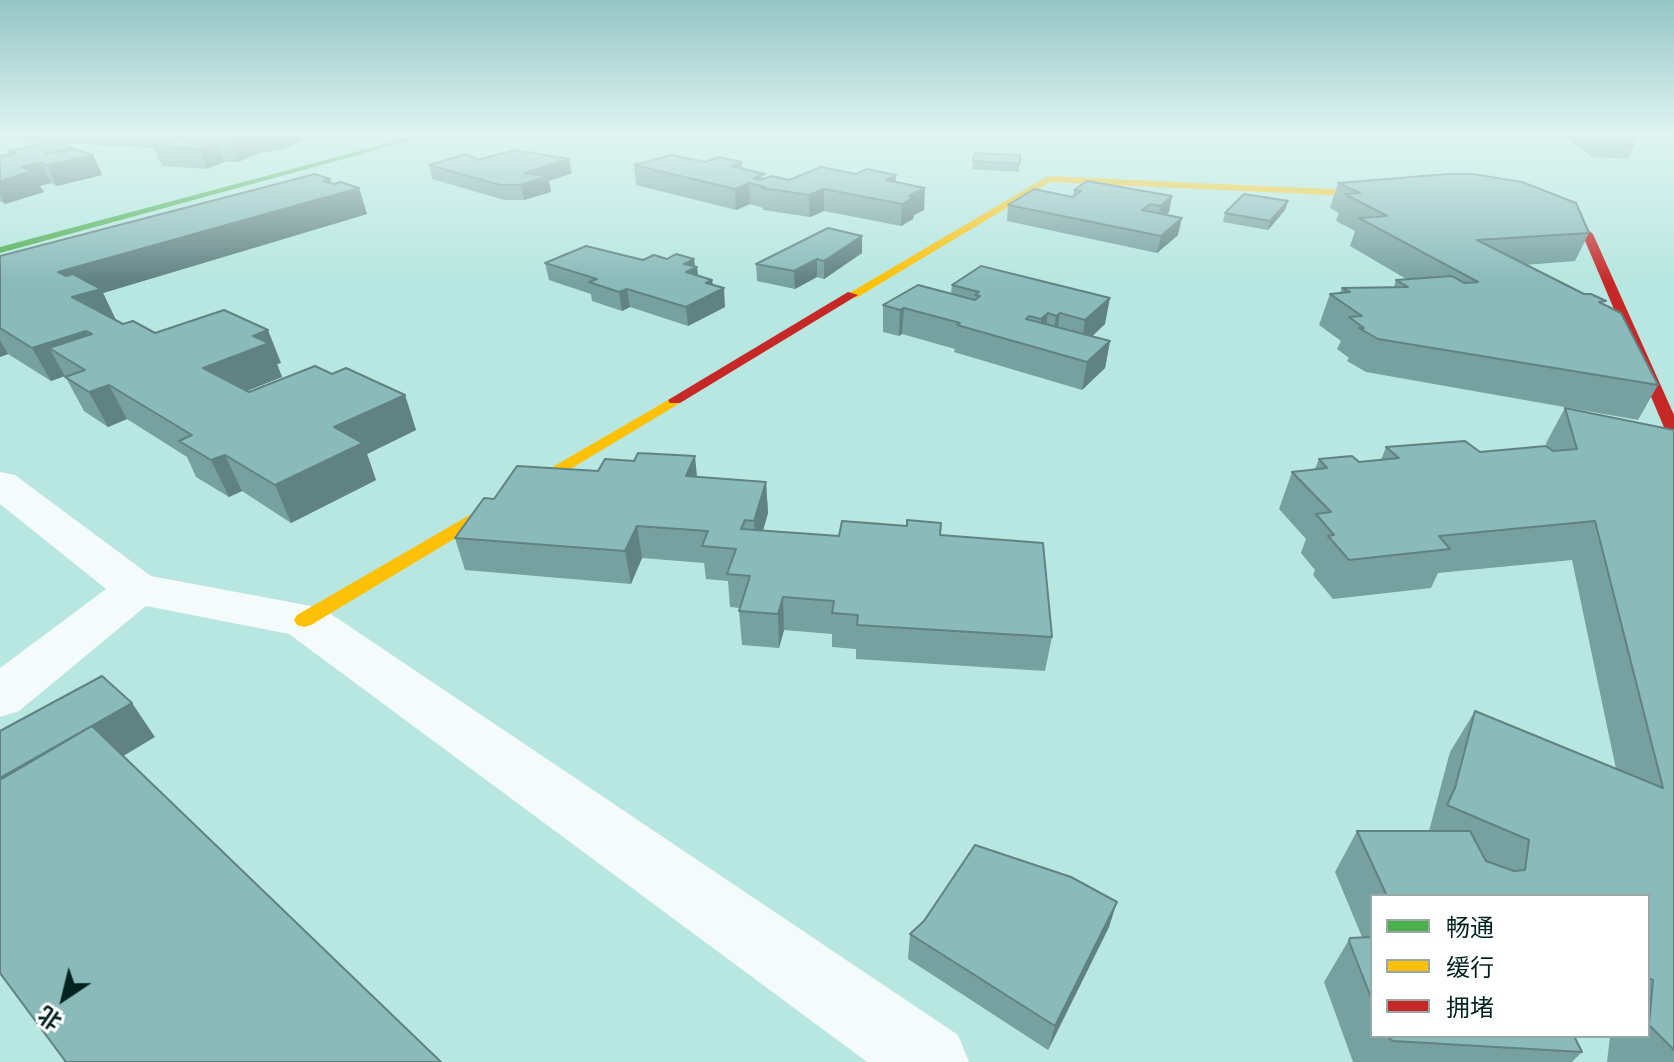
<!DOCTYPE html>
<html>
<head>
<meta charset="utf-8">
<style>
	body { margin:0 }
	#map { position:relative; width:1674px; height:1062px; overflow:hidden; background:#b7e7e0; font-family:"Alegreya Sans","Noto Sans SC",sans-serif }
	canvas { display:block }
	.legend { position:absolute; left:1370px; top:894px; width:280px; height:144px; box-sizing:border-box; background:#fff; border:2px solid #99a7a5; margin:0; padding:10px 14px; list-style:none; font-size:24px; color:#00231f }
	.legend li { display:flex; align-items:center; gap:16px; height:40px }
	.legend b { width:40px; border:2px solid #99a7a5 }
	.north { position:absolute; left:24px; top:958px; width:80px; height:80px; -webkit-text-stroke:6px #fff; paint-order:stroke; rotate:215deg; font-size:22px; font-weight:700; line-height:32px; text-align:center; color:#00231f }
	.north::after { content:''; display:block; margin:auto; width:28px; height:36px; background:#00231f; clip-path:polygon(50% 0,100% 100%,50% 72%,0 100%) }
</style>
</head>
<body>
<div id="map">
<canvas width="1674" height="1062"></canvas>
<ul class="legend">
<li><b style="height:10px;background:#4caf50"></b>畅通</li>
<li><b style="height:10px;background:#ffc107"></b>缓行</li>
<li><b style="height:10px;background:#c62828"></b>拥堵</li>
</ul>
<div class="north">北</div>
</div>
<script>
const context = document.querySelector('canvas').getContext('2d');
context.lineJoin = 'round';
function toPath(rows) {
  const path = new Path2D();
  for (const r of rows) {
    path.moveTo(r[0], r[1]);
    for (let i = 2; i < r.length; i += 2) path.lineTo(r[i], r[i + 1]);
  }
  return path;
}
function paint(path, color) {
  context.fillStyle = color;
  context.fill(path, 'evenodd');
}
function strokePath(path, color, width, dash) {
  context.strokeStyle = color;
  context.lineWidth = width;
  context.lineCap = dash ? 'butt' : 'round';
  context.setLineDash(dash || []);
  context.stroke(path);
}
paint(toPath([
	[0,472,15,475,151,576,322,608,958,1035,969,1062,867,1062,289,634,146,606,19,711,0,717,0,668,106,589,0,504,0,472]
]), '#f4fbfa');
paint(toPath([
	[423,134,435,134,0,253,0,247,423,134]
]), '#4caf50');
paint(toPath([
	[1048,176,1394,192,1399,195,1394,198,1050,182,856,298,846,295,1048,176],
	[675,396,680,397,680,403,311,625,304,627,297,625,294,620,297,615,675,396]
]), '#ffc107');
paint(toPath([
	[1537,207,1574,218,1593,234,1674,415,1674,437,1666,432,1583,236,1566,222,1534,212,1534,208,1537,207],
	[848,292,858,295,680,403,670,403,668,400,848,292]
]), '#c62828');
paint(toPath([
	[0,134,318,134,285,149,259,153,238,162,224,162,207,169,162,166,154,148,60,143,93,155,102,175,57,186,51,183,40,186,44,192,5,204,0,201,0,156,11,154,9,151,50,142,0,140],
	[566,134,712,134,705,140],
	[878,134,1004,134,1003,139],
	[1547,134,1627,134,1634,140,1632,144,1635,145,1628,159,1592,157,1567,139,1555,139],
	[1020,155,1019,172,972,169,973,161],
	[478,160,572,173,549,181,551,192,524,200,504,200,432,179,429,165],
	[705,162,743,169,765,178,789,180,856,174,896,175,896,182,924,210,914,215,913,219,901,226,824,211,810,217,763,210,763,208,750,204,736,210,636,185,634,165],
	[331,183,359,188,367,214,103,293,116,320,115,320,123,324,281,363,277,364,282,377,247,391,249,392,332,374,405,395,416,430,367,454,376,480,291,523,242,491,229,497,196,477,187,457,127,419,108,427,84,411,65,376,51,381,8,354,0,357,0,256],
	[1338,183,1589,233,1575,261,1525,265,1604,304,1658,385,1638,420,1366,372,1347,361,1349,358,1337,349,1341,341,1319,325,1330,294,1340,293,1342,288,1394,287,1396,280,1408,280,1350,246,1355,231,1336,221,1339,213,1330,208],
	[1074,190,1172,196,1169,212,1166,215,1178,235,1157,253,1007,221,1008,205,1073,196],
	[1288,201,1285,210,1268,230,1223,222,1225,213],
	[862,236,862,253,824,279,817,277,795,289,757,281,756,264],
	[667,259,694,259,695,267,697,267,698,276,712,280,713,285,725,307,688,326,630,307,622,311,592,301,591,294,549,280,545,263],
	[952,285,1105,324,1092,336,1110,341,1105,368,1082,390,954,352,955,349,902,334,899,336,883,332,883,305,951,294],
	[1565,408,1674,430,1674,1062,1607,1062,1610,1036,1648,1036,1648,896,1372,896,1372,1036,1574,1036,1582,1052,1572,1062,1353,1062,1324,982,1350,938,1362,937,1335,872,1357,831,1429,831,1450,752,1475,711,1616,769,1572,560,1438,573,1431,588,1333,599,1313,575,1315,570,1301,553,1306,539,1279,509,1292,472,1315,469,1319,459,1359,462,1381,460,1386,447,1480,452,1547,447,1546,443],
	[598,471,766,482,768,513,763,531,839,536,940,535,1052,637,1045,671,856,659,856,649,832,647,832,634,784,630,779,648,742,645,739,611,740,608,730,607,728,581,706,579,704,563,642,558,631,584,465,570,455,538,494,499],
	[1109,927,1048,1050,908,959,910,934]
]), '#77a0a0');
paint(toPath([
	[252,134,318,134,285,149,259,153,238,162,231,143],
	[705,134,712,134,705,140],
	[216,142,224,162,207,169,199,149],
	[73,148,78,159,93,155,102,175,57,186,47,165,44,154],
	[569,159,572,173,549,181,551,192,524,200,521,185,524,173],
	[742,162,744,183,731,166],
	[41,163,51,183,40,186,44,192,5,204,0,194,0,181,22,167],
	[896,175,895,197,886,201,886,180],
	[330,179,335,195,359,188,367,214,103,293,116,320,88,329,58,272],
	[749,183,750,204,736,210,735,189],
	[925,188,924,210,914,215,913,219,901,226,902,204,909,196],
	[824,189,824,211,810,217,809,195],
	[1172,196,1169,212,1157,222,1160,206],
	[1288,201,1285,210,1268,230,1270,221],
	[1182,218,1178,235,1157,253,1161,236],
	[862,236,862,253,824,279,824,261],
	[694,259,695,268,697,267,699,285,688,290,684,264],
	[817,259,817,277,795,289,794,271],
	[712,280,713,293,724,288,725,307,688,326,686,307,706,283],
	[627,289,630,307,622,311,619,292],
	[1110,298,1105,324,1081,347,1085,320],
	[904,308,902,334,899,336,900,310],
	[1048,313,1044,340,1037,346,1041,319],
	[1060,313,1056,340,1052,342,1056,316],
	[268,330,281,363,277,364,282,377,218,402,203,368,253,336],
	[86,331,102,363,49,348,65,376,51,381,32,348],
	[0,340,8,354,0,357],
	[1110,341,1105,368,1082,390,1087,362],
	[109,385,127,419,108,427,89,392],
	[405,395,416,430,367,454,376,480,291,523,275,485,334,427],
	[225,455,242,491,229,497,211,460],
	[695,456,698,487,686,476],
	[766,482,768,513,756,554,754,521],
	[637,526,642,558,631,584,625,551],
	[783,597,784,630,779,648,778,614],
	[132,703,155,737,0,830,0,778],
	[1117,902,1109,927,1048,1050,1055,1026]
]), '#618282');
const building = toPath([
	[187,134,252,134,231,143,216,142,199,149,153,147,187,134],
	[1585,134,1627,134,1634,140,1625,139,1635,145,1598,143,1585,134],
	[55,141,73,148,44,154,75,149,93,155,47,165,41,163,22,167,33,171,0,181,0,156,16,153,9,151,55,141],
	[514,150,569,159,524,173,548,176,521,185,500,185,429,165,466,154,478,160,514,150],
	[975,153,1020,155,1020,164,973,161,975,153],
	[672,155,705,162,718,157,742,162,731,166,765,174,754,178,761,180,771,176,789,180,821,167,856,174,867,169,896,175,886,180,925,188,909,196,914,197,902,204,824,189,809,195,762,188,765,187,749,183,735,189,634,165,672,155],
	[315,174,330,179,323,181,334,184,341,182,359,188,58,272,66,276,73,274,101,289,72,297,123,324,133,321,155,333,224,310,268,330,253,336,269,343,203,368,249,392,315,366,332,374,346,368,405,395,334,427,363,443,275,485,225,455,211,460,179,441,192,435,109,385,89,392,65,377,85,370,49,348,92,334,86,331,32,348,0,328,0,256,315,174],
	[1448,174,1473,174,1522,182,1576,203,1589,233,1477,240,1584,294,1591,294,1606,301,1599,302,1621,313,1658,385,1378,339,1359,328,1364,328,1349,317,1362,316,1330,294,1350,292,1342,288,1408,287,1396,280,1452,276,1464,283,1478,282,1359,218,1387,216,1345,194,1360,193,1338,183,1448,174],
	[1087,181,1172,196,1160,206,1150,204,1142,210,1182,218,1161,236,1008,205,1034,189,1072,197,1081,191,1074,190,1087,181],
	[1244,194,1288,201,1270,221,1225,213,1244,194],
	[828,228,862,236,824,261,817,259,794,271,756,264,828,228],
	[586,246,643,260,654,255,667,259,676,254,694,259,684,264,697,267,686,272,712,280,706,283,724,288,686,307,627,289,619,292,589,282,597,279,545,263,586,246],
	[981,266,1110,298,1085,320,1060,313,1056,316,1048,313,1041,319,1029,316,1026,319,1110,341,1087,362,957,325,960,323,904,308,900,310,883,305,918,285,975,300,980,296,975,295,979,292,952,285,981,266],
	[1565,408,1674,430,1674,1050,1649,1025,1653,980,1648,978,1648,896,1387,896,1357,831,1470,831,1486,861,1514,871,1525,870,1529,840,1447,805,1455,788,1475,711,1663,788,1595,521,1439,536,1450,549,1349,560,1328,536,1334,535,1316,514,1331,512,1292,472,1327,468,1319,459,1352,456,1359,462,1399,458,1386,447,1465,441,1480,452,1546,446,1553,451,1577,449,1565,408],
	[638,453,695,456,686,476,766,482,754,521,745,520,741,529,839,536,842,521,907,526,907,520,941,523,940,535,1043,543,1052,637,857,625,858,615,832,613,834,601,783,597,778,614,739,611,750,576,727,574,736,549,702,546,708,531,637,526,625,551,455,538,484,498,494,499,517,466,598,471,605,459,634,461,638,453],
	[102,676,132,703,0,778,0,731,102,676],
	[92,726,441,1062,66,1062,0,973,0,780,92,726],
	[975,845,1071,877,1117,902,1055,1026,910,934,924,921,975,845],
	[1372,937,1372,1000,1349,941,1350,938,1372,937],
	[1386,1036,1574,1036,1582,1052,1393,1041,1386,1036]
]);
paint(building, '#8ababa');
strokePath(building, '#618282', 2);
const sky = context.createLinearGradient(0, 0, 0, 282);
sky.addColorStop(0, '#95c5c5');
sky.addColorStop(0.48, '#dff4f1');
sky.addColorStop(1, '#dff4f100');
context.fillStyle = sky;
context.fillRect(0, 0, 1674, 282);
</script>
</body>
</html>
